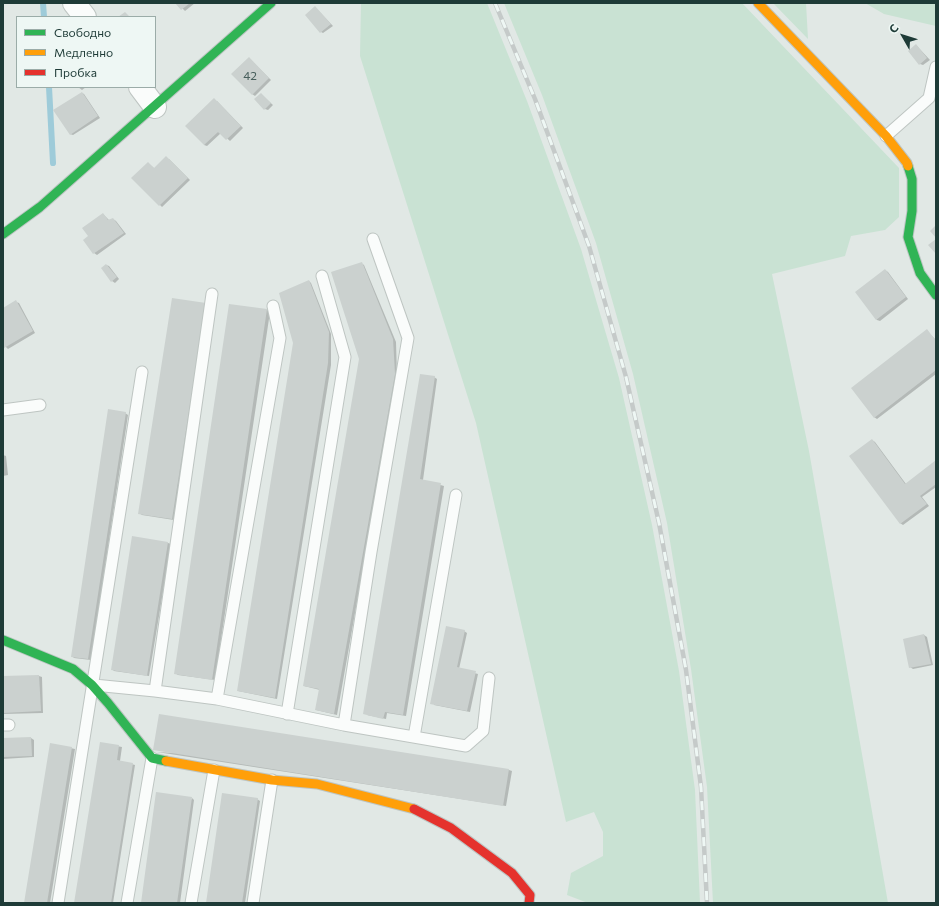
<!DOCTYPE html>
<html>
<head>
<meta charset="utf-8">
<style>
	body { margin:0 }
	#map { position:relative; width:939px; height:906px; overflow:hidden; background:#e1e8e5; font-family:Commissioner,sans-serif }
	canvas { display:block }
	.frame { position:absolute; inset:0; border:4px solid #1e3b37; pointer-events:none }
	.legend { position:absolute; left:16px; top:16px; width:140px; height:72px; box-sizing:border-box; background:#eef7f4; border:1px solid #9baca8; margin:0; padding:5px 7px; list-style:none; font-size:12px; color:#1e3b37 }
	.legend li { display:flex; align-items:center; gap:8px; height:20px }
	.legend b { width:20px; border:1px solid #9baca8 }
	.north { position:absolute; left:883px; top:16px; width:40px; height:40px; -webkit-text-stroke:3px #eef7f4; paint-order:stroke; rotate:309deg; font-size:11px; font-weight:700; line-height:16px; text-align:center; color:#1e3b37 }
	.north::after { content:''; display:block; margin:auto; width:14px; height:18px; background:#1e3b37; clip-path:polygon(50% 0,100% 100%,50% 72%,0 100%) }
</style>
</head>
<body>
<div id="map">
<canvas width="939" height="906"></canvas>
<div class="frame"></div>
<ul class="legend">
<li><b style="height:5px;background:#30b455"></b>Свободно</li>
<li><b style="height:5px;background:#ff9f0a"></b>Медленно</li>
<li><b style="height:5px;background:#e5322d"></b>Пробка</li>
</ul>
<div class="north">С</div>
</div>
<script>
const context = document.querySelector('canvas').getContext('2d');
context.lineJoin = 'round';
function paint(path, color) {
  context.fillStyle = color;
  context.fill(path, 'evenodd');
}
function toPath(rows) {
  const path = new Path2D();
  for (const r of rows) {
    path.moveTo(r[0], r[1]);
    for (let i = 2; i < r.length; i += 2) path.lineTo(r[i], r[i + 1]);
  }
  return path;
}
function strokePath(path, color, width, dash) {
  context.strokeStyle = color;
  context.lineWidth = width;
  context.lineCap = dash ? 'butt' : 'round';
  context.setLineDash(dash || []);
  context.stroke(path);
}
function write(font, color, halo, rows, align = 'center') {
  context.font = font + ' Commissioner,sans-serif';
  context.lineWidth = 3;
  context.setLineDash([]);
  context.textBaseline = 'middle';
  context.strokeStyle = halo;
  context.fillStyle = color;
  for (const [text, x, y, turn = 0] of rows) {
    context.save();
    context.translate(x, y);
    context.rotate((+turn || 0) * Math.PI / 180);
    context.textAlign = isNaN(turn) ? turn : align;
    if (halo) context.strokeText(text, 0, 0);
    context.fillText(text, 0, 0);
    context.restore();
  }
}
paint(toPath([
	[361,3,487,3,527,101,581,249,619,378,652,525,679,671,695,790,700,903,588,903,567,895,571,873,603,856,603,832,594,812,566,822,476,423,360,56],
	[504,3,742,3,899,168,899,217,885,230,851,236,845,256,772,274,809,451,888,903,713,903,707,787,691,669,667,523,633,374,596,243,542,95],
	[773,3,806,3,808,39],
	[865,3,936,3,936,26,884,14]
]), '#c9e2d3');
paint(toPath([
	[177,3,195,3,185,11],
	[315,7,333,26,323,33,321,32],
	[916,45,930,60,923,65,920,64],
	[251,60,271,80,255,96,252,94],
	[78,87,86,87,82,90],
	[82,93,84,94,100,118,73,135,70,134],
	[263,96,273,105,268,110,265,109],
	[217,101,243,128,230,141,221,133,207,146,204,145],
	[169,159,190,180,162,207,133,178,148,163,155,169],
	[103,214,109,220,113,219,116,221,126,234,97,255,94,253,90,237],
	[361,263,364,265,396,342,397,376,337,715,316,710,320,690,304,686,360,359],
	[106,265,109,266,119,279,115,283,112,281],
	[885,270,888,272,908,299,880,321,877,320,856,292],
	[309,281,311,283,331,334,331,365,277,699,238,691],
	[16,302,19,303,35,333,8,349,3,344,3,309],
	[206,304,174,520,142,515,139,513],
	[230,305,267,310,270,312,215,680,178,675,175,673],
	[927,331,936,340,936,374,877,419,874,417],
	[434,377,437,379,423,480,444,486,406,716,387,713,386,719,367,715],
	[125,413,128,415,91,660,74,658,72,656],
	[872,440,875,442,906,484,936,462,936,487,922,497,929,506,903,525,900,523],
	[3,455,6,456,8,475,3,476],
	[133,537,168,543,171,544,149,676,114,671,112,669],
	[464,631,467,633,459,669,478,674,470,712,434,705],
	[924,635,927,637,933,665,913,669,910,667],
	[39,676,42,677,43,713,3,714,3,677],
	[31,738,34,740,34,757,3,759,3,739],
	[101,743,122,747,120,761,135,765,113,903,75,903],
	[51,744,75,749,50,903,25,903],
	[157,752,509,770,512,771,506,806],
	[192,798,194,800,180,903,142,903],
	[257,799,260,801,245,903,207,903]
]), '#0003');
strokePath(toPath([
	[43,3,44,17],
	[49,87,53,163]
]), '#9ecbd9', 6);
paint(toPath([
	[175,3,190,3,181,10],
	[315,6,331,24,320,33,305,15],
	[125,12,130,17,118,17],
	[916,44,927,58,919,65,908,51],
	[249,57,269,78,252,95,231,74],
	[82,92,98,116,70,135,53,110],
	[261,93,271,103,264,110,254,99],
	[214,98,241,126,226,140,218,132,204,145,185,126],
	[166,156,188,178,159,206,131,178,148,162,154,168],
	[103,213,108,220,113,218,124,233,93,254,83,240,88,236,82,228],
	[936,225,936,238,930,231],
	[936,239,936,254,928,245],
	[362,262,393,339,395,374,334,714,315,710,319,689,303,686,359,359,331,272],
	[106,264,117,277,111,282,101,268],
	[885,269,906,297,876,320,855,292],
	[309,280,329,332,328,363,275,698,237,691,293,343,279,293],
	[172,298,206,303,172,519,138,514],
	[16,300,33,331,4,348,3,308],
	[229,304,267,309,212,680,174,674],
	[927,329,936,341,936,370,874,418,851,388],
	[420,374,435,376,420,479,441,483,403,715,385,712,383,719,363,714],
	[108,409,126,412,88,659,71,657],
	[872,439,905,484,936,460,936,484,920,496,927,504,900,524,849,456],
	[132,536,168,542,147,676,111,670],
	[446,626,465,630,457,667,476,671,467,711,430,704],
	[924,634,931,664,909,668,903,639],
	[39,675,41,711,3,713,3,676],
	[159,714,509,769,503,806,153,750],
	[31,737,32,756,3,757,3,738],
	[100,742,119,745,117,760,133,763,111,903,74,903],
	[50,743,72,747,47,903,24,903],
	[156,792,192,797,177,903,141,903],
	[222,793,258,798,242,903,206,903]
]), '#cbd1cf');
const lane = toPath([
	[886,136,929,98,936,67],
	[3,410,40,405],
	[94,685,155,691,217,699,344,725,466,746,483,731,489,678],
	[155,691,212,294],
	[217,699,280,338,273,306],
	[287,714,345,357,322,276],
	[3,725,9,725],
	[344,725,371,552,408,338,373,239],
	[414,737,456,495],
	[58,903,142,372],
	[127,903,152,758],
	[191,903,214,770],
	[253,903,272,780]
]);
const street = toPath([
	[74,3,85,17],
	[140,87,155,107]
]);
const fast = toPath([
	[908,166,912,179,912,211,908,237,920,273,936,295],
	[3,234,40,207,271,3],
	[3,640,73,669,92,685,108,703,152,758,166,761]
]);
const slow = toPath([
	[758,3,886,136,907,163,908,166],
	[166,761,272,780,317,784,414,809]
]);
const jam = toPath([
	[414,809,451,828,512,873,530,895,529,903]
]);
strokePath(lane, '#bec5c2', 13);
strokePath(street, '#bec5c2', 24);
strokePath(fast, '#bdc5c3', 11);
strokePath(slow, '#bdc5c3', 11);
strokePath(jam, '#bdc5c3', 11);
strokePath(lane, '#fafcfb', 11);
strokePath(street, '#fafcfb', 22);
strokePath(fast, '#30b455', 9);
strokePath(slow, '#ff9f0a', 9);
strokePath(jam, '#e5322d', 9);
const rail = toPath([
	[495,3,535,99,589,246,626,377,659,523,686,670,701,787,707,903]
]);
strokePath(rail, '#c5cac9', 4.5);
strokePath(rail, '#eef7f4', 3, [9]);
write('12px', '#49605d', null, [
	["42",250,76]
]);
</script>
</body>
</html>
